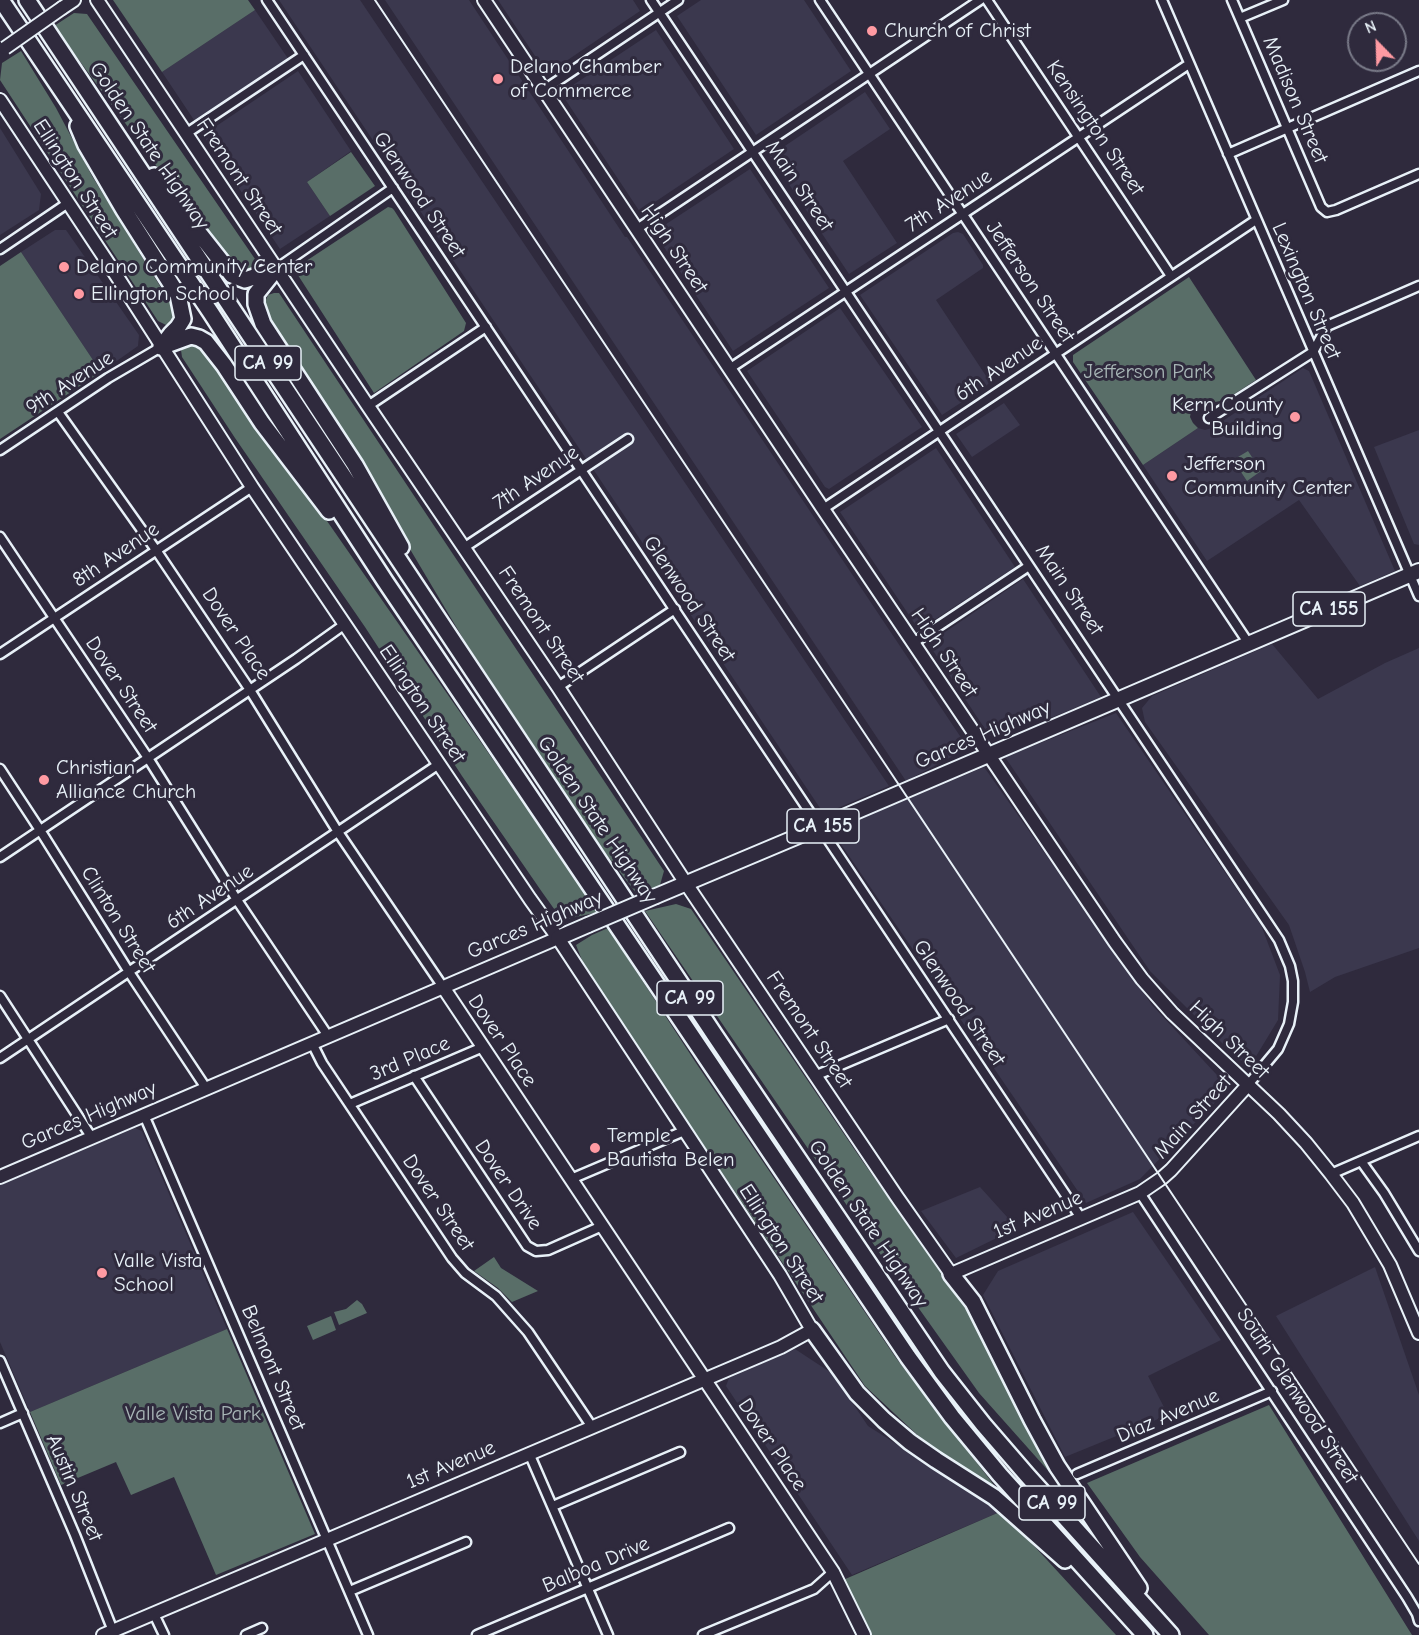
<!DOCTYPE html>
<html>
<head>
<meta charset="utf-8">
<style>
	body { margin:0 }
	#map { position:relative; width:1419px; height:1635px; overflow:hidden; background:#2f2a3d; font-family:"Comic Neue",sans-serif }
	canvas { display:block }
	.north { position:absolute; left:1347px; top:12px; width:60px; height:60px; box-sizing:border-box; background:#2f2a3d; border:2px solid #797a88; border-radius:50%; rotate:337deg; font-size:16px; font-weight:700; line-height:24px; text-align:center; color:#e8f1f8 }
	.north::after { content:''; display:block; margin:auto; width:21px; height:27px; background:#ff9aa2; clip-path:polygon(50% 0,100% 100%,50% 72%,0 100%) }
</style>
</head>
<body>
<div id="map">
<canvas width="1419" height="1635"></canvas>
<div class="north">N</div>
</div>
<script>
const context = document.querySelector('canvas').getContext('2d');
context.lineJoin = 'round';
function paint(path, color) {
  context.fillStyle = color;
  context.fill(path, 'evenodd');
}
function toPath(rows) {
  const path = new Path2D();
  for (const r of rows) {
    path.moveTo(r[0], r[1]);
    for (let i = 2; i < r.length; i += 2) path.lineTo(r[i], r[i + 1]);
  }
  return path;
}
function strokePath(path, color, width, dash) {
  context.strokeStyle = color;
  context.lineWidth = width;
  context.lineCap = dash ? 'butt' : 'round';
  context.setLineDash(dash || []);
  context.stroke(path);
}
function write(font, color, halo, rows, align = 'center') {
  context.font = font + ' "Comic Neue",sans-serif';
  context.lineWidth = 6;
  context.setLineDash([]);
  context.textBaseline = 'middle';
  context.strokeStyle = halo;
  context.fillStyle = color;
  for (const [text, x, y, turn = 0] of rows) {
    context.save();
    context.translate(x, y);
    context.rotate((+turn || 0) * Math.PI / 180);
    context.textAlign = isNaN(turn) ? turn : align;
    if (halo) context.strokeText(text, 0, 0);
    context.fillText(text, 0, 0);
    context.restore();
  }
}
paint(toPath([
	[279,0,360,0,889,786,824,814],
	[385,0,469,0,625,237,627,237,968,748,906,781],
	[498,0,633,0,640,11,547,74],
	[701,0,804,0,851,71,756,135,677,16],
	[255,10,289,60,196,123,162,72],
	[656,30,734,149,640,212,561,93],
	[298,71,351,151,307,182,330,216,280,249,203,135],
	[865,92,890,129,843,161,897,243,849,274,770,156],
	[0,128,41,194,39,210,0,235],
	[750,169,829,288,733,351,654,232],
	[55,230,66,230,139,335,138,346,101,372,21,252],
	[958,232,963,234,983,265,983,268,936,300,990,382,985,387,942,415,860,295,953,233],
	[840,308,922,427,829,489,825,487,747,371],
	[1303,368,1309,371,1395,571,1360,586,1299,500,1207,561,1143,465,1198,428,1205,430,1212,428],
	[1004,403,1020,425,972,457,956,434],
	[1419,430,1419,545,1414,544,1374,447],
	[936,448,1015,567,919,630,840,512],
	[1023,579,1101,697,1053,717,1040,717,993,737,989,735,930,646,929,643],
	[1272,644,1318,699,1385,663,1419,648,1419,948,1335,977,1310,992,1305,972,1289,925,1145,722,1142,708,1152,696],
	[1116,713,1261,925,1280,975,1278,1020,1252,1063,1239,1060,1150,971,1005,757],
	[984,767,1152,1005,1229,1088,1140,1179,1086,1203,832,831],
	[135,1128,142,1131,227,1329,30,1412,0,1342,0,1185],
	[980,1187,1017,1228,956,1258,921,1211],
	[1133,1212,1221,1340,1148,1376,1168,1415,1065,1457,983,1295,998,1271],
	[1375,1267,1419,1395,1419,1541,1276,1316],
	[795,1349,833,1374,868,1426,1002,1511,852,1575,726,1386,729,1378]
]), '#3b384e');
paint(toPath([
	[113,0,248,0,255,10,162,72],
	[74,13,87,14,255,259,256,264,253,269,247,271,241,270,235,266,183,202,54,26],
	[21,51,56,108,92,176,176,312,176,318,172,324,166,325,158,321,0,80,2,63],
	[351,152,375,186,330,216,307,182],
	[388,207,392,208,394,210,466,323,464,331,374,393,294,269],
	[21,252,101,372,0,439,0,266],
	[1189,277,1256,380,1225,400,1215,402,1205,400,1196,403,1191,411,1190,417,1193,423,1198,428,1143,465,1073,362,1073,355],
	[274,293,279,293,664,871,660,885,647,892,636,893,603,850,464,640,398,529,372,480,275,327,267,311,265,302,268,295],
	[191,344,202,350,222,373,311,498,599,912,562,920,542,892,462,776,365,627,235,438,182,357,181,350,185,345],
	[1248,451,1261,471,1247,481,1233,460],
	[676,904,691,909,861,1159,968,1310,1052,1475,979,1393,883,1258,645,911],
	[608,928,696,1063,896,1358,994,1485,961,1468,926,1443,865,1386,585,968,576,945,592,935],
	[494,1257,501,1268,538,1291,512,1302,498,1288,474,1271],
	[357,1300,362,1304,367,1313,339,1325,334,1312,346,1309],
	[331,1316,336,1330,313,1340,307,1326],
	[227,1329,315,1534,216,1575,174,1477,131,1495,116,1462,61,1485,30,1412],
	[1269,1405,1412,1635,1209,1635,1140,1557,1087,1483],
	[1002,1511,1116,1635,870,1635,843,1580]
]), '#596e68');
const street = toPath([
	[267,0,1081,1218],
	[651,0,1279,940,1290,966,1293,981,1293,1002,1289,1024,1278,1049,1247,1086],
	[820,0,1249,644],
	[987,0,1171,276],
	[1162,0,1419,596],
	[1232,0,1321,207,1327,212,1336,210,1419,174],
	[1240,18,1283,0],
	[544,90,678,0],
	[187,133,304,55],
	[1228,154,1419,71],
	[637,229,980,0],
	[0,249,68,203],
	[276,269,393,188],
	[729,369,1189,64],
	[368,406,486,327],
	[58,412,156,550,250,690,338,832,443,987],
	[1209,418,1313,352,1327,326,1419,286],
	[0,450,108,378,161,347],
	[823,509,1256,220],
	[0,537,148,758,237,900,328,1036],
	[465,547,628,439],
	[913,643,1029,566],
	[0,654,252,487],
	[558,687,675,609],
	[0,769,40,830,129,972,206,1088],
	[0,857,296,659,345,624],
	[0,996,92,1138],
	[312,1043,322,1063,452,1258,465,1273,496,1296,528,1332,592,1427],
	[0,1058,439,764],
	[817,1075,949,1019],
	[414,1076,527,1246,536,1251,548,1250,602,1226],
	[350,1104,483,1047],
	[144,1115,368,1635],
	[1361,1161,1384,1193,1419,1251],
	[1331,1174,1419,1136],
	[571,1179,684,1131],
	[1140,1193,1407,1597,1417,1614,1419,1621],
	[0,1361,75,1535,113,1631],
	[0,1423,23,1413],
	[529,1453,608,1635],
	[1077,1474,1272,1391],
	[553,1506,680,1452],
	[350,1591,466,1542],
	[154,1614,164,1635],
	[246,1635,262,1628],
	[477,1635,729,1528],
	[703,1635,814,1589,833,1572]
]);
const secondary = toPath([
	[97,0,368,406,558,687,685,882,897,1197,951,1274,1140,1193,1162,1178,1171,1170,1247,1086],
	[484,0,823,509,1115,942,1142,979,1172,1013,1279,1114,1306,1143,1331,1174,1353,1203,1390,1265,1419,1333],
	[62,8,74,0],
	[0,100,120,281,252,487,530,899,558,938,780,1275,812,1330,781,1347,760,1356,103,1635],
	[443,987,833,1572,864,1635],
	[0,1177,558,938]
]);
const primary = toPath([
	[656,896,820,827,1419,571],
	[558,938,588,925]
]);
const highway = toPath([
	[1,0,211,313,385,581,908,1357,952,1417,1000,1475,1145,1635],
	[27,0,716,1037,942,1372,983,1424,1027,1475,1171,1635],
	[78,126,86,145,124,210,178,295,183,319,178,327,171,334,161,347],
	[154,176,232,275,245,280,274,270],
	[276,269,256,294,256,304,263,324,355,465,401,547],
	[161,347,191,336,199,338,206,342,224,365,262,423,329,511],
	[951,1274,973,1302,1032,1420,1057,1466,1139,1588],
	[812,1330,857,1393,884,1420,910,1442,936,1460,994,1497,1065,1560]
]);
strokePath(street, '#e8f1f8', 13);
strokePath(secondary, '#e8f1f8', 16);
strokePath(primary, '#e8f1f8', 18);
strokePath(highway, '#e8f1f8', 20);
strokePath(street, '#2f2a3d', 8);
strokePath(secondary, '#2f2a3d', 12);
strokePath(primary, '#2f2a3d', 14);
strokePath(highway, '#2f2a3d', 15);
strokePath(toPath([
	[375,0,1419,1564]
]), '#e8f1f8', 2);
const secondaryBridge = toPath([
	[5,48,62,8]
]);
const primaryBridge = toPath([
	[588,925,656,896]
]);
strokePath(secondaryBridge, '#e8f1f8', 16, []);
strokePath(primaryBridge, '#e8f1f8', 18, []);
strokePath(secondaryBridge, '#2f2a3d', 12);
strokePath(primaryBridge, '#2f2a3d', 14);
for (const [x, y, r, color] of [
	[872,31,6,"#ff9aa2"],
	[498,79,6,"#ff9aa2"],
	[64,267,6,"#ff9aa2"],
	[79,294,6,"#ff9aa2"],
	[1295,417,6,"#ff9aa2"],
	[1172,476,6,"#ff9aa2"],
	[44,780,6,"#ff9aa2"],
	[595,1148,6,"#ff9aa2"],
	[102,1273,6,"#ff9aa2"]
]) {
  const dot = new Path2D();
  dot.arc(x, y, r, 0, 2 * Math.PI);
  context.fillStyle = color;
  context.fill(dot);
  strokePath(dot, '#2f2a3d', 2);
}
for (const [x, y, w] of [
	[268,363,66],
	[1329,609,72],
	[823,826,72],
	[690,998,66],
	[1052,1503,66]
]) {
  const box = new Path2D();
  box.roundRect(x - w / 2, y - 17, w, 34, 4.5);
  context.fillStyle = '#2f2a3d';
  context.fill(box);
  strokePath(box, '#e8f1f8', 1.5);
}
write('bold 20px', '#e8f1f8', null, [
	["CA 99",268,363],
	["CA 155",1329,609],
	["CA 155",823,826],
	["CA 99",690,998],
	["CA 99",1052,1503]
]);
write('21px', '#e8f1f8', '#2f2a3d', [
	["Church of Christ",884,31],
	["Delano Chamber",510,67],
	["of Commerce",510,91],
	["Delano Community Center",76,267],
	["Ellington School",91,294],
	["Kern County",1283,405,"right"],
	["Building",1283,429,"right"],
	["Jefferson",1184,464],
	["Community Center",1184,488],
	["Christian",56,768],
	["Alliance Church",56,792],
	["Temple",607,1136],
	["Bautista Belen",607,1160],
	["Valle Vista",114,1261],
	["School",114,1285]
], 'left');
write('21px', '#e8f1f8', '#2f2a3d', [
	["Madison Street",1295,100,67],
	["Kensington Street",1095,128,56],
	["Golden State Highway",149,146,56],
	["Fremont Street",239,177,56],
	["Ellington Street",75,179,57],
	["Main Street",799,186,56],
	["Glenwood Street",419,195,56],
	["7th Avenue",949,201,-33],
	["High Street",674,249,56],
	["Jefferson Street",1030,282,56],
	["Lexington Street",1306,291,67],
	["6th Avenue",999,369,-34],
	["9th Avenue",70,383,-33],
	["7th Avenue",536,478,-34],
	["8th Avenue",116,555,-34],
	["Main Street",1069,590,56],
	["Glenwood Street",689,599,56],
	["Fremont Street",541,625,56],
	["Dover Place",236,634,56],
	["High Street",944,653,56],
	["Dover Street",121,685,56],
	["Ellington Street",422,704,56],
	["Garces Highway",983,735,-23],
	["Golden State Highway",597,820,56],
	["6th Avenue",210,897,-34],
	["Clinton Street",118,920,58],
	["Garces Highway",535,925,-23],
	["Glenwood Street",959,1003,56],
	["Fremont Street",809,1030,56],
	["High Street",1229,1040,44],
	["Dover Place",502,1041,56],
	["3rd Place",410,1059,-23],
	["Garces Highway",89,1116,-23],
	["Main Street",1193,1117,-48],
	["Dover Drive",508,1185,56],
	["Dover Street",438,1203,56],
	["1st Avenue",1038,1215,-23],
	["Golden State Highway",868,1224,56],
	["Ellington Street",781,1244,57],
	["Belmont Street",273,1368,67],
	["South Glenwood Street",1297,1396,57],
	["Diaz Avenue",1168,1416,-23],
	["Dover Place",772,1445,56],
	["1st Avenue",451,1465,-23],
	["Austin Street",74,1488,67],
	["Balboa Drive",596,1565,-23]
]);
write('21px', '#a8b6b7', '#2f2a3d', [
	["Jefferson Park",1148,372],
	["Valle Vista Park",193,1414]
]);
</script>
</body>
</html>
